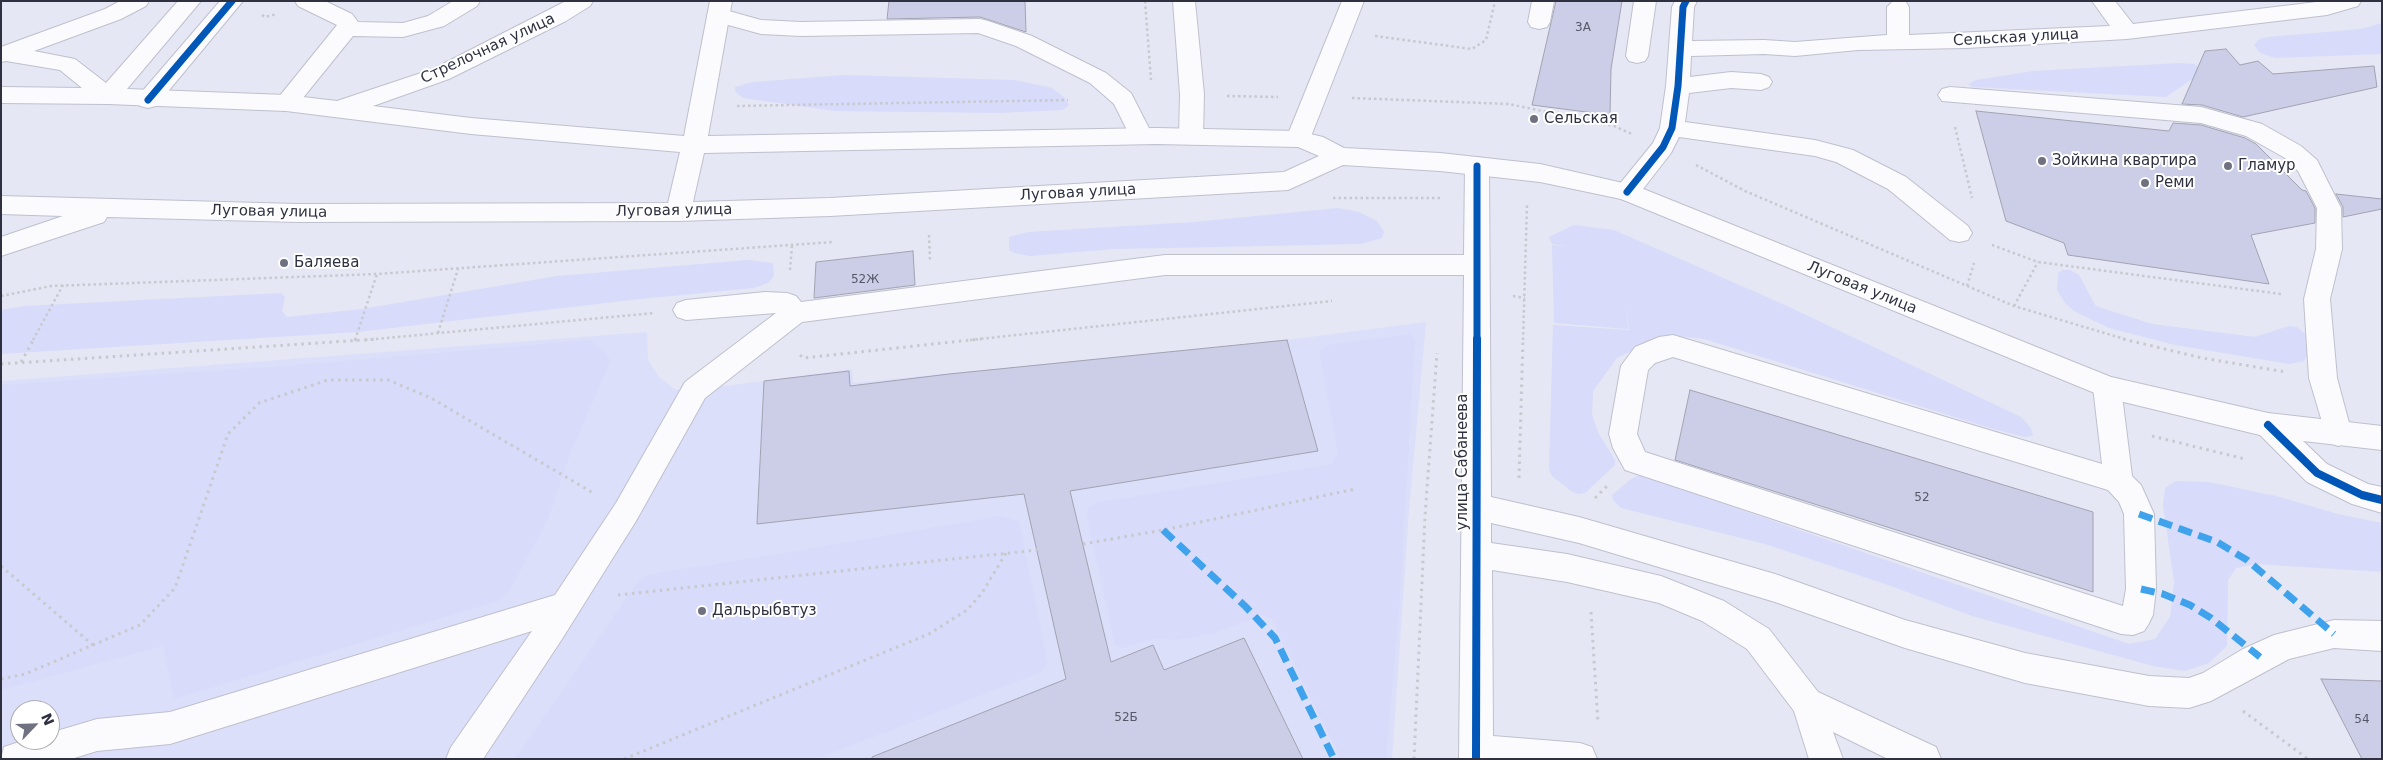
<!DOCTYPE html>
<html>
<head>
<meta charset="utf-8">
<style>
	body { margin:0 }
	#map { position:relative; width:2383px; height:760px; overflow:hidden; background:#e5e7f5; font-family:"DejaVu Sans",sans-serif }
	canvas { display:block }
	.frame { position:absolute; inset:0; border:2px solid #2f3141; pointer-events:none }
	.north { position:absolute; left:10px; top:700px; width:50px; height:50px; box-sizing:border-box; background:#fff; border:1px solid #acadb3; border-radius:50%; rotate:66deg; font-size:14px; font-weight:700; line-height:20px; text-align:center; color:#2f3141 }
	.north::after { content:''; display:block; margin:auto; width:18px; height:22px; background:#6f7180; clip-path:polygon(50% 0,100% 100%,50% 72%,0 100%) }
</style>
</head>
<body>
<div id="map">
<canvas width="2383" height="760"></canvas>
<div class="frame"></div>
<div class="north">N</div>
</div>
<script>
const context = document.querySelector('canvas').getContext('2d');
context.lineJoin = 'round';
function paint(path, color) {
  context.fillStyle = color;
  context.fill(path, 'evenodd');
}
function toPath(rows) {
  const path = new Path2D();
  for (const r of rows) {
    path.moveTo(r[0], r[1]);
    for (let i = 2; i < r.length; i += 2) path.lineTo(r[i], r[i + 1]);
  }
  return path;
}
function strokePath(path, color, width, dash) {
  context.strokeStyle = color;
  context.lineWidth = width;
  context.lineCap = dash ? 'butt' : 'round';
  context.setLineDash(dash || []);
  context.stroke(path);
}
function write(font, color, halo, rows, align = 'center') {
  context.font = font + ' "DejaVu Sans",sans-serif';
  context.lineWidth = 4;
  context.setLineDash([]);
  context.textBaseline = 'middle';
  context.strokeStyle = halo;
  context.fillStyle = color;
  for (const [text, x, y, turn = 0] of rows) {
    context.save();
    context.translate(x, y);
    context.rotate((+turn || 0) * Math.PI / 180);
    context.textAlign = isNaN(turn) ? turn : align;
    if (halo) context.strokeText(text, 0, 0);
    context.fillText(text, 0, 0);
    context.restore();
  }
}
paint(toPath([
	[1426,322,1409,511,1392,759,1,759,1,381,647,332,648,360,659,377,676,390,695,390,852,369,853,383,1287,340],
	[20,710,50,710,50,740,20,740]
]), '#dcdffa');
paint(toPath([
	[2382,23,2382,54,2275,58,2260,53,2254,45,2259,39,2268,37,2361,29],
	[2181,63,2194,64,2199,67,2195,77,2166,97,1972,87,1968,84,1976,80,2033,71],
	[845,75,1015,80,1052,88,1065,98,1069,105,1063,110,998,113,835,111,743,98,735,91,735,87,753,82],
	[1338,208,1359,212,1377,221,1384,232,1382,238,1361,244,1116,249,1029,256,1014,253,1009,250,1009,237,1028,232,1194,222],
	[1574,225,1614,230,1785,305,2021,417,2031,428,2033,436,2024,437,1990,428,1704,339,1677,336,1651,341,1617,358,1593,391,1592,415,1599,434,1615,460,1615,465,1585,493,1578,494,1571,491,1552,476,1549,469,1553,325,1629,330,1626,304,1628,329,1554,323,1552,245,1568,246,1552,244,1549,237],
	[748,260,773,263,774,276,768,283,754,288,640,299,358,332,1,354,1,310,24,306,281,293,285,297,282,311,287,317,362,309,557,276],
	[2063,270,2070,270,2079,275,2095,305,2099,307,2152,324,2255,337,2289,326,2297,327,2304,333,2311,344,2309,352,2304,361,2289,364,2175,345,2109,328,2074,311,2065,303,2057,290,2058,273],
	[1411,334,1415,340,1400,598,1386,759,1341,759,1272,619,1263,615,1211,634,1177,640,1163,638,1152,639,1123,648,1115,645,1087,518,1089,507,1100,502,1332,464,1338,453,1319,350,1331,344],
	[590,340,607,355,610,362,571,451,548,519,508,593,498,601,174,699,163,646,1,690,1,385,283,366],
	[1640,475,2129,644,2155,639,2170,617,2174,582,2163,505,2165,488,2176,481,2209,482,2276,496,2338,514,2382,523,2382,572,2256,564,2236,568,2228,580,2227,646,2209,663,2185,671,2153,666,1972,616,1888,585,1765,544,1621,508,1613,500,1612,495,1631,479],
	[1000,516,1019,521,1048,663,1041,672,816,759,515,759,641,577,667,571,766,556]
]), '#d8dbf9');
const building = toPath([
	[889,1,1025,1,1026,32,980,17,887,19,889,1],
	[1556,1,1622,1,1611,69,1610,115,1532,105,1556,1],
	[2226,49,2240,65,2258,61,2273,74,2374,66,2377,87,2243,117,2202,105,2182,104,2205,51,2226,49],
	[1976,111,2169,131,2173,123,2201,125,2245,138,2256,144,2302,190,2306,191,2315,208,2315,223,2251,235,2269,284,2068,255,2064,243,2006,221,1976,111],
	[2336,194,2382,199,2382,209,2343,217,2343,207,2336,194],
	[913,251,915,285,814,298,816,262,913,251],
	[1287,340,1318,451,1070,491,1111,662,1153,645,1164,670,1244,638,1303,759,872,759,872,757,1066,679,1024,494,757,524,764,381,849,371,850,386,949,374,1287,340],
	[1690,390,2093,512,2093,592,1675,460,1690,390],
	[2321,679,2382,681,2382,759,2362,759,2321,679]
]);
paint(building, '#cccee7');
strokePath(building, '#a2a3b1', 1);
const minor = toPath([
	[220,1,243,1,156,106,148,108,140,106,136,100,140,94,220,1],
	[295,1,325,1,352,14,358,22,403,23,428,16,453,1,480,1,477,6,444,26,403,37,353,36,294,109,286,111,278,109,274,103,337,25,298,6,295,1],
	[1173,1,1195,1,1204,94,1203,136,1199,142,1191,144,1183,142,1179,136,1180,94,1173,1],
	[1342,1,1364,1,1310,139,1306,145,1298,147,1290,145,1286,139,1342,1],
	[1532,1,1554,1,1550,22,1547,27,1539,29,1531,27,1528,22,1532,1],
	[1634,1,1656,1,1648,56,1645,61,1637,63,1629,61,1626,56,1634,1],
	[1675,1,1697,1,1694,7,1692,41,1764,40,1795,42,1887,35,1887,7,1893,1,1906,2,1909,7,1909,35,2110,26,2092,1,2115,1,2133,24,2325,1,2361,1,2358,6,2327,15,2127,39,1966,48,1858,50,1795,56,1764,54,1691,56,1690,77,1731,72,1761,74,1769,77,1772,82,1769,87,1761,90,1731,88,1689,93,1685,122,1815,140,1853,150,1906,177,1968,226,1972,233,1968,240,1959,242,1950,240,1888,189,1836,162,1815,156,1679,137,1671,153,1636,198,1627,201,1618,198,1615,192,1618,186,1653,143,1660,128,1666,86,1672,7,1675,1],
	[718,8,761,20,801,22,980,19,988,21,1032,36,1106,73,1131,93,1153,136,1149,142,1141,144,1133,142,1114,104,1090,83,1016,46,978,33,801,36,761,34,710,20,707,15,710,10,718,8],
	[1950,87,2201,107,2262,124,2301,146,2317,160,2341,208,2342,249,2330,299,2337,378,2352,434,2348,442,2338,446,2328,442,2309,378,2304,299,2316,249,2317,208,2298,171,2285,158,2246,136,2201,123,1942,101,1938,95,1942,89,1950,87],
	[1477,157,1486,160,1489,166,1491,497,1579,517,1775,574,1905,620,2025,653,2149,676,2189,678,2203,673,2243,649,2274,635,2334,620,2382,621,2382,651,2334,648,2289,659,2211,701,2189,708,2149,706,2025,683,1905,648,1775,602,1579,543,1491,523,1491,543,1567,554,1661,576,1724,601,1769,629,1818,692,1936,747,1941,759,1888,759,1833,732,1843,759,1809,759,1794,711,1747,649,1702,621,1659,603,1567,582,1492,570,1493,736,1580,743,1592,747,1597,759,1459,759,1464,275,1165,275,802,322,705,398,636,521,562,639,483,759,446,759,451,747,532,631,170,744,97,751,71,759,1,759,4,747,25,740,50,740,50,733,97,719,170,712,555,595,616,503,685,382,776,313,686,320,677,317,673,310,677,303,686,300,765,292,787,293,796,296,801,302,1165,255,1464,255,1465,166,1468,160,1477,157],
	[1673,335,2102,464,2093,387,2097,379,2107,376,2117,379,2121,387,2132,476,2141,485,2154,514,2156,589,2153,615,2148,625,2144,631,2133,635,2121,634,1625,470,1613,448,1609,434,1621,366,1635,347,1659,337,1673,335],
	[1673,357,2108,490,2119,502,2124,514,2126,589,2123,606,1645,452,1637,434,1648,370,1655,363,1673,357],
	[2268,413,2278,417,2327,464,2368,484,2382,487,2382,513,2352,504,2307,482,2258,433,2254,425,2258,417,2268,413]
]);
const major = toPath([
	[120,1,149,1,146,6,121,19,34,51,75,59,106,83,178,1,201,1,127,89,286,95,337,101,433,69,566,1,593,1,590,6,566,21,449,79,373,106,471,118,684,136,710,1,732,1,708,136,1156,128,1298,131,1323,137,1344,148,1440,153,1540,164,1636,186,2111,377,2268,413,2382,426,2382,450,2268,437,2107,398,1621,199,1540,182,1440,171,1343,165,1288,190,830,216,678,221,298,222,107,217,104,222,1,256,1,237,63,216,1,214,1,196,298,204,668,203,680,152,471,134,286,111,108,104,1,103,1,87,82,88,60,70,6,61,1,62,1,47,105,9,120,1],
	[1156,144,1298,147,1319,156,1284,172,830,198,693,202,704,153,1156,144]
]);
strokePath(minor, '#bfc0ce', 2);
strokePath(major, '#bfc0ce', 2);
strokePath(toPath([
	[1145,1,1151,80],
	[262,15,265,17,277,14],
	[1375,36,1472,49,1486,40,1495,1],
	[1227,96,1278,97],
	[1352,98,1509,104,1614,126,1632,134],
	[737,106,1068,100],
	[1955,127,1972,198],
	[1696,165,1745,191,2014,306,2128,340],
	[1333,198,1441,198],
	[929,235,930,261],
	[1992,245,2038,262,2281,294],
	[790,270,792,246],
	[1967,286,1974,263],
	[1,296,51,286,377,274,833,242],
	[1513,296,1525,298],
	[2014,306,2038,262],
	[438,333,458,269],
	[33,340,63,285],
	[355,340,377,274],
	[365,340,654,313],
	[970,340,1332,301],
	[1523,340,1527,205]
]), '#c8c9ce', 2.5, [2.5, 3]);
strokePath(toPath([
	[2123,339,2202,358,2286,372],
	[355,341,356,339],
	[800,355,803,358,981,339],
	[21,362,34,339],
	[1,364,378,339],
	[2152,436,2245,459],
	[1519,478,1523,339],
	[1595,498,1608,485],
	[1083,544,1163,530,1355,489],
	[1,566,94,646],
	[618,595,1037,550],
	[1591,612,1598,723],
	[1,679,25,674,140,625,175,588,228,434,259,403,328,380,388,380,431,398,595,494],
	[2243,711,2308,759],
	[624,759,929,634,967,610,982,593,1006,553],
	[1414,759,1425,516,1437,353]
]), '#c8c9ce', 3, [2.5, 4.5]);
paint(minor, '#fbfbfe');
paint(major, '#fbfbfe');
strokePath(toPath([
	[2139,514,2217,542,2247,560,2334,634],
	[1163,530,1245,606,1275,638,1334,759],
	[2141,589,2163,594,2190,605,2211,618,2260,657]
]), '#3ea3ec', 7, [14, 7]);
strokePath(toPath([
	[148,100,232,1],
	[1627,192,1663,147,1672,128,1678,86,1683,7,1686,1],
	[1477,340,1477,166]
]), '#0057b8', 7);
strokePath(toPath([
	[2268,425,2317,473,2362,495,2382,500],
	[1476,759,1477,339]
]), '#0057b8', 8);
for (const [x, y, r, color] of [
	[1534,119,5,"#6f7180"],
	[2042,161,5,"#6f7180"],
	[2228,166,5,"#6f7180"],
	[2145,183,5,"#6f7180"],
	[284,263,5,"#6f7180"],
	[702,611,5,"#6f7180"]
]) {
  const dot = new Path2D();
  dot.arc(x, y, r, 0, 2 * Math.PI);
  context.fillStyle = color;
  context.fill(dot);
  strokePath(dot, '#fff', 2);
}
write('12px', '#56586a', null, [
	["3А",1583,28],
	["52Ж",865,280],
	["52",1922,498],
	["52Б",1126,718],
	["54",2362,720]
]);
write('15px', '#2f3141', '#fff', [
	["Сельская улица",2016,38,-3],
	["Стрелочная улица",488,49,-25],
	["Луговая улица",1078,193,-3],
	["Луговая улица",674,211,-1],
	["Луговая улица",269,212,1],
	["Луговая улица",1862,288,22],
	["улица Сабанеева",1463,462,-90]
]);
write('15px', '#2f3141', '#fff', [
	["Сельская",1544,119],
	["Зойкина квартира",2052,161],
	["Гламур",2238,166],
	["Реми",2155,183],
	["Баляева",294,263],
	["Дальрыбвтуз",712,611]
], 'left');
</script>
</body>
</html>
